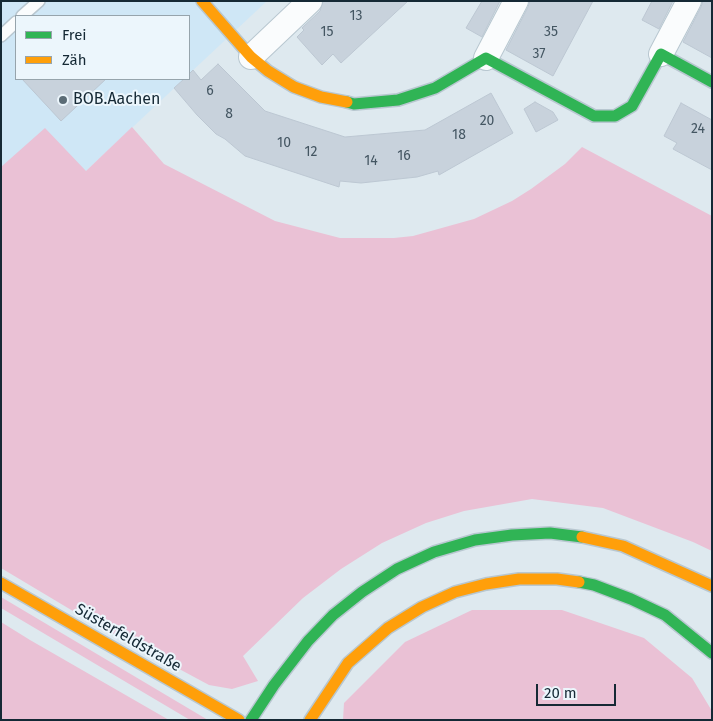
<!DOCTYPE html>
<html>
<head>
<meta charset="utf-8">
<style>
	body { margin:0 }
	#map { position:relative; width:713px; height:721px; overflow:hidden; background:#dee9ef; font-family:"Fira Sans",sans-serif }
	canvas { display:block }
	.frame { position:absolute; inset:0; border:2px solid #152935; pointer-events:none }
	.legend { position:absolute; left:15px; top:15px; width:175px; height:65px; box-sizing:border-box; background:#ecf6fc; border:1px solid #96a4ac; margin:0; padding:6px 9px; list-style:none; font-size:15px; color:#152935 }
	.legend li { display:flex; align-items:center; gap:10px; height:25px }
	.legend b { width:25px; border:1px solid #96a4ac }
	.scale { position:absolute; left:536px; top:684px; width:80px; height:22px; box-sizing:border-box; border:2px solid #152935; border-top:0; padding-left:6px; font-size:15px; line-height:18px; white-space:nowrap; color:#152935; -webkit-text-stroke:4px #ecf6fc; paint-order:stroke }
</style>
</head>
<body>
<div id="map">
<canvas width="713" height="721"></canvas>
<div class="frame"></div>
<ul class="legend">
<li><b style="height:6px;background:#30b455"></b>Frei</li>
<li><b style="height:6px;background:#ff9f0a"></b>Zäh</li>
</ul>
<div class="scale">20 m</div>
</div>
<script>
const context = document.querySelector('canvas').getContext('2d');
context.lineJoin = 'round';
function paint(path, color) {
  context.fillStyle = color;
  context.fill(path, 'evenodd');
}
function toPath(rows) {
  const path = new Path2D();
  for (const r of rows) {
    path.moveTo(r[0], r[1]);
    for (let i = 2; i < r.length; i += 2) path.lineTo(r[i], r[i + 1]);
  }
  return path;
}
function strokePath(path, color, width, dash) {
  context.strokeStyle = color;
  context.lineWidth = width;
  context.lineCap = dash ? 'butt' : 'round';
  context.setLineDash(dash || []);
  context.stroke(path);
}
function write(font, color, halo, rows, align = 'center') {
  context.font = font + ' "Fira Sans",sans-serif';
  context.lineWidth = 4;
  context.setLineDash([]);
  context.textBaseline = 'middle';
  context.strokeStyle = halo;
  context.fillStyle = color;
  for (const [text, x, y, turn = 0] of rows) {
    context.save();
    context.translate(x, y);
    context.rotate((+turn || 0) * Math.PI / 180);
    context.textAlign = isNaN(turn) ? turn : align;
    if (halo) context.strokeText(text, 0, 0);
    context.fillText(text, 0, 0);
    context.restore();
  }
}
paint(toPath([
	[1,1,267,1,189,74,189,16,16,16,16,79,184,79,86,171,1,167]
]), '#cfe7f6');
paint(toPath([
	[132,127,164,164,275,221,340,238,394,238,413,236,474,219,512,201,531,189,565,164,582,147,712,216,712,551,693,542,603,508,532,499,464,511,426,523,382,543,341,569,303,598,243,656,258,681,232,689,209,685,88,620,1,568,1,167,45,128,86,171],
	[1,597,208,720,190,720,1,608],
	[472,610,562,610,644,638,692,678,712,711,712,720,343,720,344,703,405,642],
	[1,622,30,640,169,720,1,720]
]), '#eac1d5');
const building = toPath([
	[323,1,408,1,341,63,333,54,322,65,297,37,304,30,302,28,320,11,323,1],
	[482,1,500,1,482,37,466,28,482,1],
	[530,1,593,1,553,76,506,50,528,7,530,1],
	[652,1,673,1,659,29,642,20,652,1],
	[703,1,712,1,712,58,683,42,701,7,703,1],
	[218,64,265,111,345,137,425,130,491,93,513,133,439,175,438,171,417,177,361,183,340,181,339,187,245,156,225,139,216,134,197,115,174,88,184,79,189,79,189,74,193,70,201,80,218,64],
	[22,79,106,79,61,121,22,79],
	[535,102,553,112,558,120,536,132,524,109,535,102],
	[681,103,712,120,712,170,673,149,677,143,664,136,681,103]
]);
paint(building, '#c8d2dc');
strokePath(building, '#bcc7d2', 1);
const lane = toPath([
	[22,16,39,1],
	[1,36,16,22]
]);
const street = toPath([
	[661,54,689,1],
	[251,57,310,1],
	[486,58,516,1]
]);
const fast = toPath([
	[347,102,354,104,398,100,435,88,486,58,594,116,615,116,632,106,661,54,712,82],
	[579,582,594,585,631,599,665,615,712,653],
	[251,720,274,685,308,641,333,615,362,592,397,569,434,552,475,540,512,535,550,533,582,537]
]);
const slow = toPath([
	[202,1,251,57,268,71,294,87,321,97,347,102],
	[582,537,623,546,712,586],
	[1,583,239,720],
	[310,720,348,663,388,628,422,607,455,592,486,584,519,579,557,579,579,582]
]);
strokePath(lane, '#b8c7d0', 14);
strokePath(street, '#b8c7d0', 26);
strokePath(fast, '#b8c7d0', 14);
strokePath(slow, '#b8c7d0', 14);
strokePath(lane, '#fafcfd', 11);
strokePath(street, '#fafcfd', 24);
strokePath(fast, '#30b455', 11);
strokePath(slow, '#ff9f0a', 11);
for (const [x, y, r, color] of [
	[63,100,5,"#5b6c76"]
]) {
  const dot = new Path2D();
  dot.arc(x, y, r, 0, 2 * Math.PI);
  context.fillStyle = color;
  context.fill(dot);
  strokePath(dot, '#ecf6fc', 2);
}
write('14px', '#445662', null, [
	["13",356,16],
	["15",327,32],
	["35",551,32],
	["37",539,54],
	["6",210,91],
	["8",229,114],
	["20",487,121],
	["24",698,129],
	["18",459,135],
	["10",284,143],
	["12",311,152],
	["16",404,156],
	["14",371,161]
]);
write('16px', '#152935', '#ecf6fc', [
	["BOB.Aachen",73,100]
], 'left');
write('16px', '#152935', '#ecf6fc', [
	["Süsterfeldstraße",128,638,30]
]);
</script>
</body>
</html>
